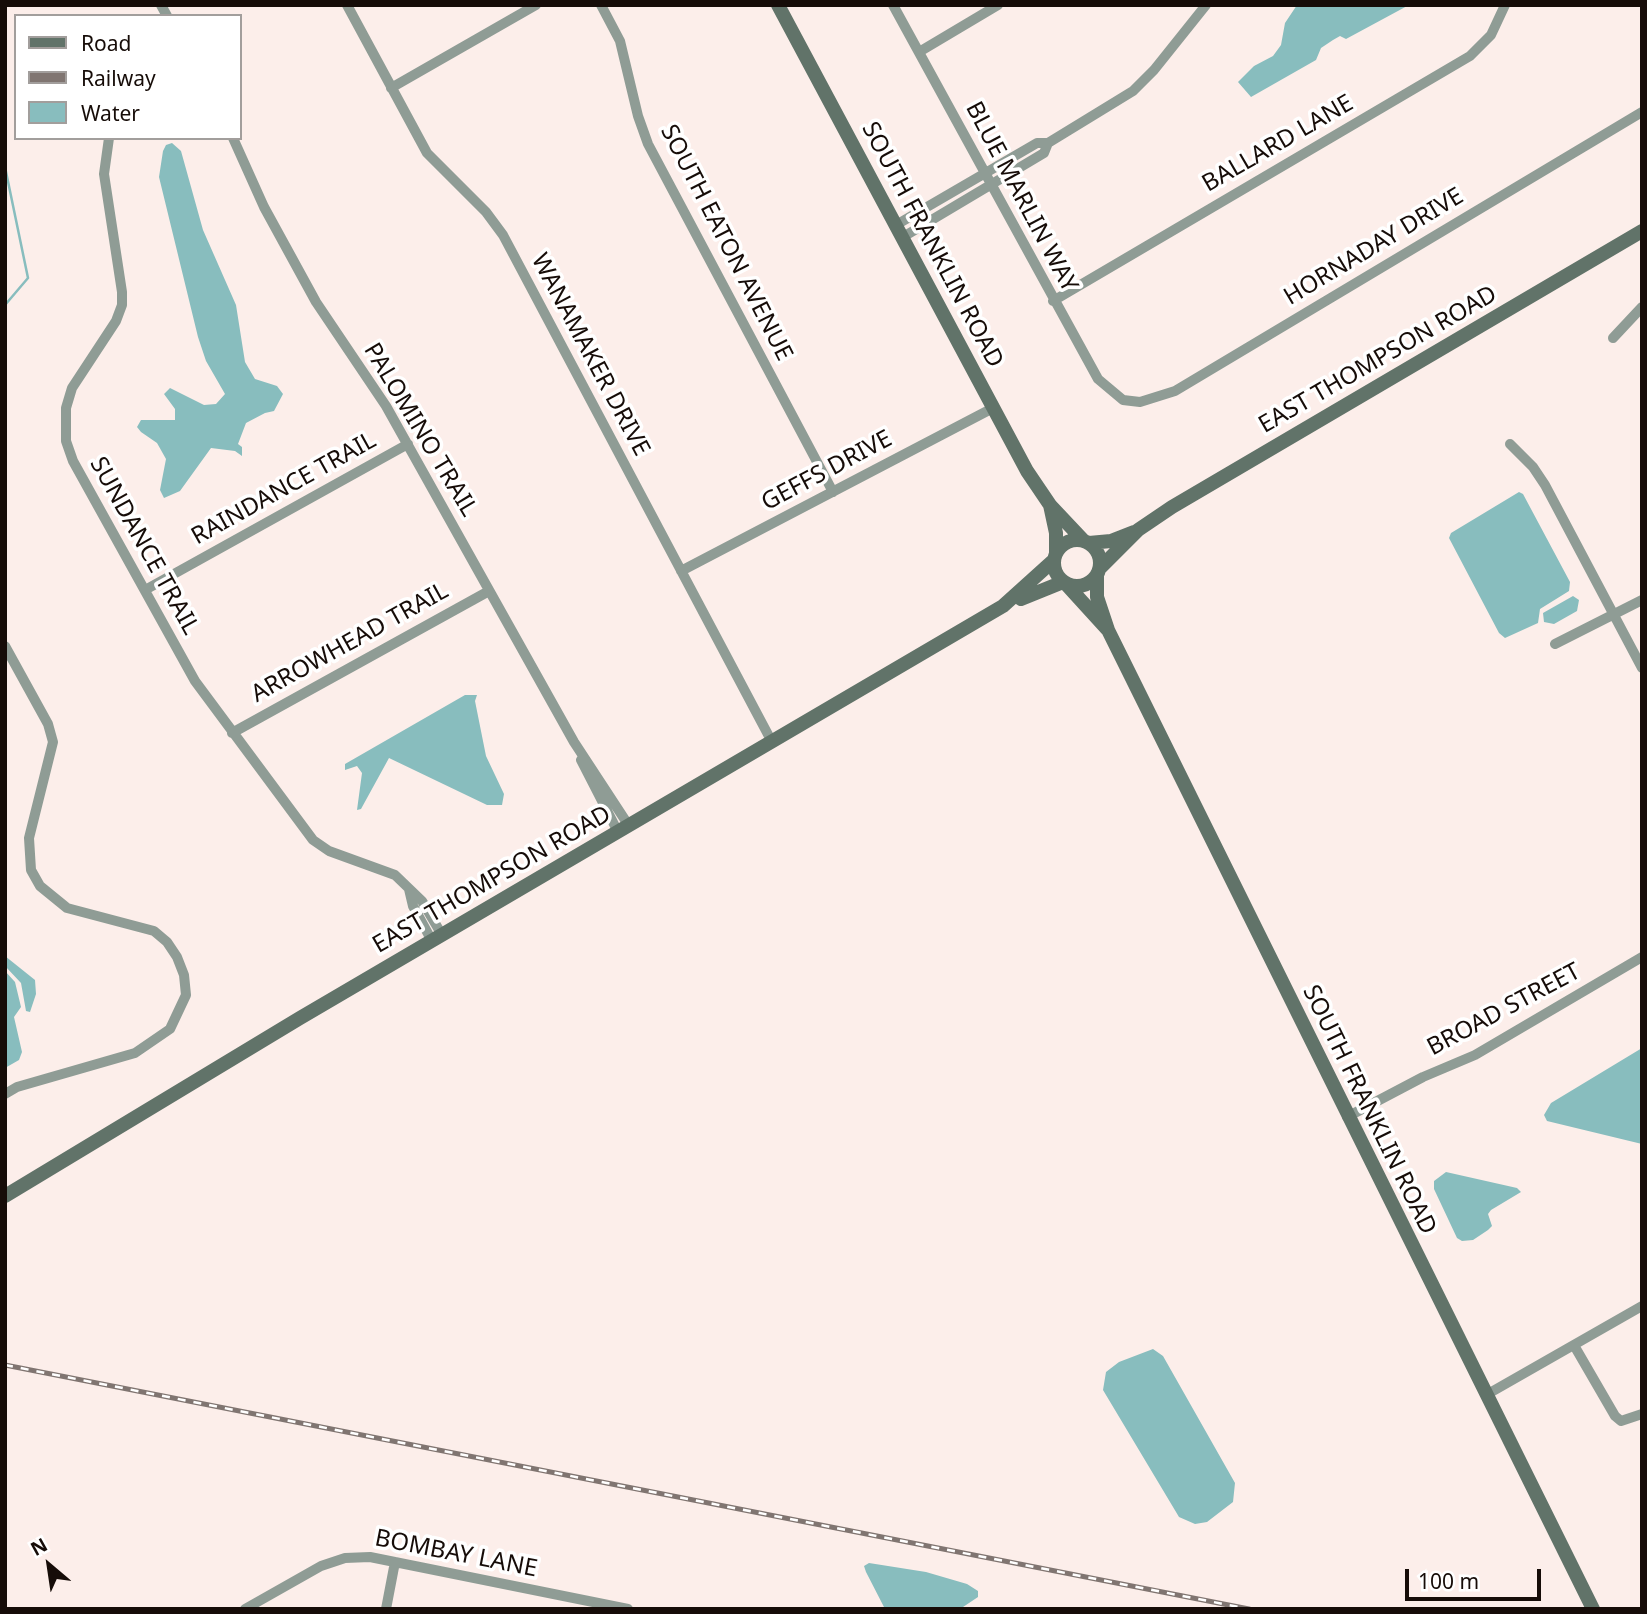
<!DOCTYPE html>
<html>
<head>
<meta charset="utf-8">
<style>
	body { margin:0 }
	#map { position:relative; width:1647px; height:1614px; overflow:hidden; background:#fceeea; font-family:"Noto Sans",sans-serif }
	canvas { display:block }
	.frame { position:absolute; inset:0; border:7px solid #160c08; pointer-events:none }
	.legend { position:absolute; left:14px; top:14px; width:228px; height:126px; box-sizing:border-box; background:#fff; border:2px solid #a29e9c; margin:0; padding:9px 12px; list-style:none; font-size:21px; color:#160c08 }
	.legend li { display:flex; align-items:center; gap:14px; height:35px }
	.legend b { width:35px; border:2px solid #a29e9c }
	.north { position:absolute; left:14px; top:1530px; width:70px; height:70px; -webkit-text-stroke:5px #fff; paint-order:stroke; rotate:331deg; font-size:19px; font-weight:700; line-height:28px; text-align:center; color:#160c08 }
	.north::after { content:''; display:block; margin:auto; width:24px; height:32px; background:#160c08; clip-path:polygon(50% 0,100% 100%,50% 72%,0 100%) }
	.scale { position:absolute; left:1405px; top:1569px; width:136px; height:32px; box-sizing:border-box; border:4px solid #160c08; border-top:0; padding-left:9px; font-size:21px; line-height:24px; white-space:nowrap; color:#160c08; -webkit-text-stroke:5px #fff; paint-order:stroke }
</style>
</head>
<body>
<div id="map">
<canvas width="1647" height="1614"></canvas>
<div class="frame"></div>
<ul class="legend">
<li><b style="height:9px;background:#617369"></b>Road</li>
<li><b style="height:9px;background:#807571"></b>Railway</li>
<li><b style="height:19px;background:#88bdbe"></b>Water</li>
</ul>
<div class="north">N</div>
<div class="scale">100 m</div>
</div>
<script>
const context = document.querySelector('canvas').getContext('2d');
context.lineJoin = 'round';
function paint(path, color) {
  context.fillStyle = color;
  context.fill(path, 'evenodd');
}
function toPath(rows) {
  const path = new Path2D();
  for (const r of rows) {
    if (r.length === 3) {
      path.moveTo(r[0] + r[2], r[1]);
      path.arc(r[0], r[1], r[2], 0, 2 * Math.PI);
      continue;
    }
    path.moveTo(r[0], r[1]);
    for (let i = 2; i < r.length; i += 2) path.lineTo(r[i], r[i + 1]);
  }
  return path;
}
function strokePath(path, color, width, dash) {
  context.strokeStyle = color;
  context.lineWidth = width;
  context.lineCap = dash ? 'butt' : 'round';
  context.setLineDash(dash || []);
  context.stroke(path);
}
function write(font, color, halo, rows, align = 'center') {
  context.font = font + ' "Noto Sans",sans-serif';
  context.lineWidth = 7;
  context.setLineDash([]);
  context.textBaseline = 'middle';
  context.strokeStyle = halo;
  context.fillStyle = color;
  for (const [text, x, y, turn = 0] of rows) {
    context.save();
    context.translate(x, y);
    context.rotate((+turn || 0) * Math.PI / 180);
    context.textAlign = isNaN(turn) ? turn : align;
    if (halo) context.strokeText(text, 0, 0);
    context.fillText(text, 0, 0);
    context.restore();
  }
}
paint(toPath([
	[1297,5,1409,5,1346,39,1340,36,1333,40,1321,48,1316,60,1251,97,1238,82,1254,66,1273,56,1281,45,1285,23],
	[172,143,181,151,203,230,236,305,245,362,255,379,277,386,283,394,274,411,265,413,246,423,238,444,242,447,242,456,235,451,211,448,180,491,164,498,160,490,166,459,157,443,141,432,137,427,141,420,175,420,175,409,164,394,170,388,204,405,216,404,225,394,206,361,198,337,159,177,163,151,166,145],
	[1519,492,1523,494,1570,582,1569,591,1540,609,1538,623,1505,638,1499,633,1449,538,1451,533],
	[1573,596,1579,600,1577,611,1554,624,1544,622,1543,613],
	[465,695,477,695,475,701,486,756,504,794,502,805,487,805,389,758,361,809,357,810,362,773,357,766,345,770,345,764],
	[5,956,35,980,36,994,30,1012,26,1011,21,983,5,966],
	[5,971,15,982,21,1007,14,1017,22,1052,19,1060,5,1068],
	[1642,1048,1642,1144,1547,1121,1544,1115,1551,1103],
	[1446,1172,1517,1188,1521,1192,1491,1210,1488,1214,1492,1226,1488,1230,1473,1240,1462,1241,1457,1238,1434,1189,1434,1181],
	[1153,1349,1163,1356,1235,1483,1233,1502,1207,1522,1195,1524,1179,1517,1103,1390,1106,1372,1119,1362],
	[869,1563,926,1572,967,1584,978,1591,978,1597,960,1609,885,1609,866,1572,864,1566]
]), '#88bdbe');
strokePath(toPath([
	[5,167,28,278,5,305]
]), '#88bdbe', 2.5);
strokePath(toPath([
	[161,5,167,16],
	[347,5,427,153,486,212,503,235,772,742],
	[601,5,620,41,638,116,648,144,833,492],
	[893,5,1098,379,1123,400,1140,402,1175,391,1642,112],
	[919,52,998,5],
	[391,88,536,5],
	[109,138,104,174,122,292,122,305,116,321,72,388,66,408,66,441,73,461,195,681,313,840,329,851,395,875,422,901,442,935],
	[233,138,264,207,316,302,386,406,574,742,629,826],
	[1048,143,1133,91,1154,70,1206,5],
	[896,225,1037,143,1048,143,1044,153,903,237],
	[1053,301,1470,56,1491,35,1505,5],
	[1613,338,1642,307],
	[1510,444,1533,467,1545,485,1642,668],
	[681,571,993,408],
	[145,590,408,444],
	[1555,644,1642,600],
	[5,646,48,724,53,742,29,838,31,870,40,886,67,908,154,931,167,942,177,957,184,975,186,995,170,1029,135,1053,17,1087,5,1094],
	[232,733,489,591],
	[581,760,618,832],
	[409,889,413,906,432,941],
	[1347,1117,1423,1077,1475,1055,1642,957],
	[1575,1347,1615,1416,1621,1421,1642,1414],
	[1486,1395,1642,1306],
	[245,1609,321,1566,345,1558,370,1557,628,1609],
	[386,1609,395,1562]
]), '#8f9c95', 10);
strokePath(toPath([
	[778,5,1027,471,1050,505,1083,540],
	[1050,505,1056,533,1056,553],
	[1077,563,23],
	[1089,543,1111,541,1134,532],
	[1100,568,1138,530,1172,507,1642,231],
	[1097,575,1097,597,1108,630,1593,1609],
	[1066,584,1107,629],
	[1021,599,1063,582],
	[5,1196,300,1018,1003,606,1054,560]
]), '#617369', 14);
const rail = toPath([
	[5,1365,1249,1609]
]);
strokePath(rail, '#807571', 5);
strokePath(rail, '#fff', 2.5, [8]);
write('24px', '#160c08', '#fff', [
	["BALLARD LANE",1278,144,-30],
	["BLUE MARLIN WAY",1021,197,62],
	["SOUTH EATON AVENUE",726,243,63],
	["SOUTH FRANKLIN ROAD",932,245,62],
	["HORNADAY DRIVE",1374,247,-31],
	["WANAMAKER DRIVE",590,355,62],
	["EAST THOMPSON ROAD",1378,360,-30],
	["PALOMINO TRAIL",420,430,59],
	["GEFFS DRIVE",827,471,-28],
	["RAINDANCE TRAIL",284,489,-29],
	["SUNDANCE TRAIL",144,546,61],
	["ARROWHEAD TRAIL",350,643,-29],
	["EAST THOMPSON ROAD",492,880,-30],
	["BROAD STREET",1504,1010,-28],
	["SOUTH FRANKLIN ROAD",1369,1110,64],
	["BOMBAY LANE",456,1554,11]
]);
</script>
</body>
</html>
